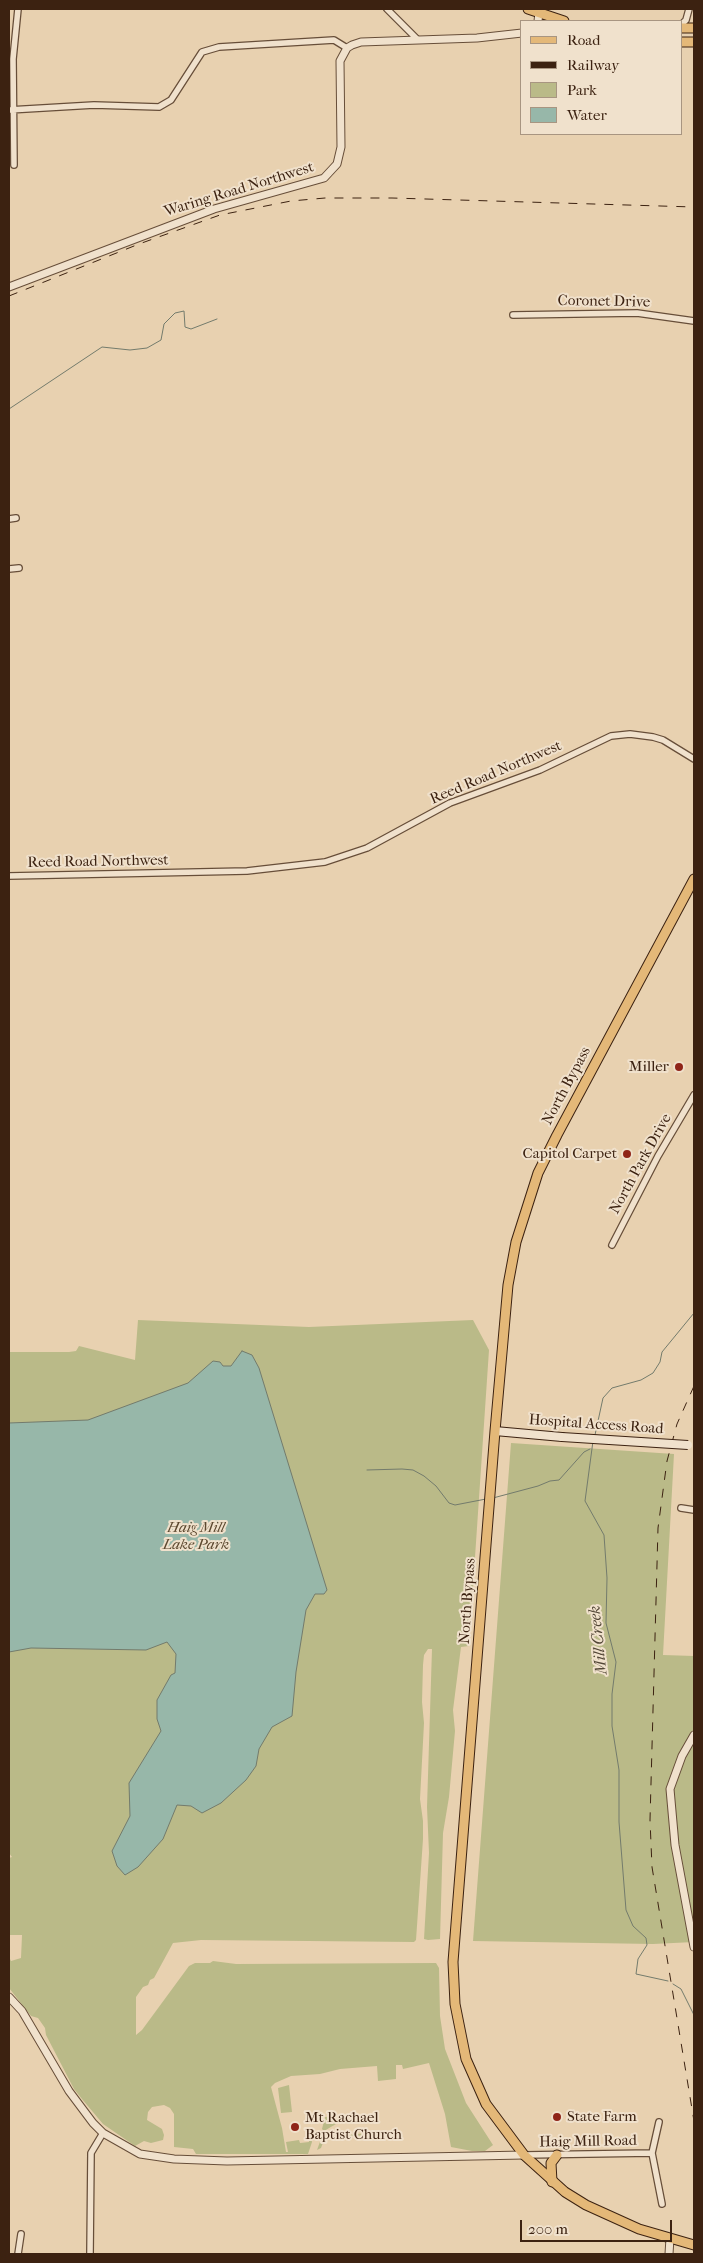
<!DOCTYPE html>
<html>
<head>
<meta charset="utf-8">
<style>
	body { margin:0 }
	#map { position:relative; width:703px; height:2263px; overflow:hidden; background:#e8d1b0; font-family:"IM FELL French Canon",serif }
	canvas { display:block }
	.frame { position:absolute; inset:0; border:10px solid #3c2211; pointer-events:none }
	.legend { position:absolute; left:520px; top:20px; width:162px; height:115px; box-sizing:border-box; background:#f0e1cc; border:1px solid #a89581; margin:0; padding:6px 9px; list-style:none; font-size:15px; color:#3c2211 }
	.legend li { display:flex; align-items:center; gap:10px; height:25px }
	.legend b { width:25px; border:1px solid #a89581 }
	.scale { position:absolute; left:520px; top:2220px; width:152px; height:22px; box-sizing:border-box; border:2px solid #3c2211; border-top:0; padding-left:6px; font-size:15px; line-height:18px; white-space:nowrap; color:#3c2211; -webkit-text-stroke:4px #f0e1cc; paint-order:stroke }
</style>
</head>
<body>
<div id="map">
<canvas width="703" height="2263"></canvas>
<div class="frame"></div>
<ul class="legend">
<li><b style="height:6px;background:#e4b878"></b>Road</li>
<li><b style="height:6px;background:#3c2211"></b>Railway</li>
<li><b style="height:14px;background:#baba88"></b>Park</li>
<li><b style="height:14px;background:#97b7a9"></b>Water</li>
</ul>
<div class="scale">200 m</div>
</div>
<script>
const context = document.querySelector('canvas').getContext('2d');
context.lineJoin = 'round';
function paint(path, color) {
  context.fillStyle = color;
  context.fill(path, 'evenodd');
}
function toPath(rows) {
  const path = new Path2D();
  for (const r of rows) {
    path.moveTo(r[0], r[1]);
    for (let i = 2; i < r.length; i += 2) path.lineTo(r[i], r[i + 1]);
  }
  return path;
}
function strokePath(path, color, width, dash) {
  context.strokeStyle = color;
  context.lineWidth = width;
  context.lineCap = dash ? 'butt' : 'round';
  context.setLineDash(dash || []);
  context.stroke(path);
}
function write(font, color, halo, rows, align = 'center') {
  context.font = font + ' "IM FELL French Canon",serif';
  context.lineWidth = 4;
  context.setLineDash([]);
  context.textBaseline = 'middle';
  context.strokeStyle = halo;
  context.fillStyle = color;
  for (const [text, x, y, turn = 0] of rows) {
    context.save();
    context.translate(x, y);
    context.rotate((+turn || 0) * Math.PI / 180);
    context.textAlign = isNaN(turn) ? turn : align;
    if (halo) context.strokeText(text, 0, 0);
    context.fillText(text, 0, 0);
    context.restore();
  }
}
paint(toPath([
	[138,1320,309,1327,473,1320,489,1350,469,1646,461,1647,453,1710,455,1731,449,1797,443,1833,440,1939,428,1940,424,1939,429,1853,427,1807,432,1649,428,1649,424,1655,423,1665,422,1702,424,1723,420,1799,423,1821,423,1839,416,1940,414,1942,201,1940,173,1943,154,1978,150,1980,148,1985,143,1987,136,1997,136,2035,142,2030,189,1966,195,1963,210,1963,213,1961,236,1964,436,1963,439,1968,440,2016,445,2049,466,2103,493,2145,485,2151,472,2151,451,2147,445,2114,429,2063,403,2069,402,2065,396,2065,396,2079,378,2081,377,2066,340,2069,320,2074,291,2076,275,2083,271,2087,282,2128,286,2152,288,2152,286,2142,299,2140,300,2143,309,2142,308,2127,312,2142,308,2154,196,2154,193,2149,174,2147,174,2114,170,2108,164,2105,152,2107,148,2112,147,2120,162,2129,164,2135,163,2140,151,2143,144,2141,135,2146,103,2124,82,2099,74,2089,46,2035,45,2028,38,2018,31,2016,9,1988,9,1957,11,1961,21,1958,22,1935,9,1935,9,1858,12,1857,9,1853,9,1352,69,1352,76,1351,79,1346,135,1360],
	[511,1443,674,1454,663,1655,694,1656,694,1942,653,1944,473,1941],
	[289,2085,292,2112,281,2113,278,2088],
	[325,2117,335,2116,336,2124,324,2131,322,2129],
	[335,2132,337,2136,378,2132,378,2135,350,2136,347,2139,331,2137,324,2140,321,2148,317,2150,321,2139]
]), '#baba88');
const water = toPath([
	[242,1351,252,1355,259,1368,327,1590,324,1594,315,1594,306,1610,296,1672,292,1716,272,1727,259,1749,256,1766,246,1780,221,1803,202,1813,191,1806,177,1805,163,1839,138,1867,125,1875,117,1866,112,1851,130,1816,129,1783,161,1731,157,1719,157,1700,171,1675,175,1673,176,1654,167,1642,146,1650,31,1648,9,1652,9,1423,88,1420,188,1383,213,1361,220,1362,223,1366,231,1366,242,1351]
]);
paint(water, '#97b7a9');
strokePath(water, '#737b6c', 1);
strokePath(toPath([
	[9,409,102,347,130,350,147,348,161,340,164,324,175,313,184,311,185,327,191,329,217,319],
	[595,1435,603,1398,612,1388,641,1380,653,1373,660,1362,662,1352,694,1313],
	[593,1441,585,1501,604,1535,607,1578,606,1623,616,1662,612,1694,612,1726,619,1770,619,1822,626,1910,633,1926,646,1938,647,1945,638,1959,636,1974,668,1981],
	[367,1470,402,1469,413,1470,424,1476,436,1486,449,1503,455,1505,486,1499],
	[493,1498,538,1486,550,1481,559,1480,584,1452,590,1449],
	[673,1984,681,1989,694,2015]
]), '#737b6c', 1);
const minor = toPath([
	[387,9,417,39],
	[682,24,686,20,689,9],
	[9,110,94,105,159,107,171,100,202,52,219,47,334,40,347,48],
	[14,165,13,59,18,9],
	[513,315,637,313,694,321],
	[9,519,16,518],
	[9,569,19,568],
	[9,876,247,871,325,862,367,848,450,803,540,770,611,736,630,734,653,737,663,740,694,759],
	[612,1245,658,1156,694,1095],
	[681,1508,694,1510],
	[659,2122,652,2153,662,2204],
	[524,2155,652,2153],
	[18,2254,21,2234],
	[90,2254,91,2153,103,2133]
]);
const tertiary = toPath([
	[538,21,539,13],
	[9,287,214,209,324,178,337,164,341,147,340,61,347,48,352,45,361,42,477,38,522,33],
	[694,1735,682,1756,670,1789,675,1845,694,1947],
	[9,1997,22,2011,69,2091,93,2123,103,2133,140,2154,174,2159,227,2161,524,2155],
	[669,2254,670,2238]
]);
const secondary = toPath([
	[495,1431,562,1437]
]);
const primary = toPath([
	[528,9,564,21],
	[682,28,694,28],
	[682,42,694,42],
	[552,2182,551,2163,557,2155]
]);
const trunk = toPath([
	[694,879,557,1135,538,1173,516,1242,508,1285,495,1431,453,1962,455,2004,466,2059,486,2104,524,2155,565,2192,586,2205,639,2229,694,2245]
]);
strokePath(minor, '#674e39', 8);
strokePath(tertiary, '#674e39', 9);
strokePath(secondary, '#3c2211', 10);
strokePath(primary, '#3c2211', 11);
strokePath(trunk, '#3c2211', 11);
strokePath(minor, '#f0e1cc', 5.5);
strokePath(tertiary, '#f0e1cc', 7);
strokePath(secondary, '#f0e1cc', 8);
strokePath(primary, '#e4b878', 9);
strokePath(trunk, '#e4b878', 9);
strokePath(toPath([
	[9,296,139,244,220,215,291,201,325,198,392,198,694,207],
	[694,1386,677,1424,667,1461,658,1528,650,1820,652,1867,694,2121]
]), '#3c2211', 1, [9, 9]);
const secondaryBridge = toPath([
	[562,1437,688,1445]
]);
strokePath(secondaryBridge, '#3c2211', 10, []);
strokePath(secondaryBridge, '#f0e1cc', 8);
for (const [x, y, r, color] of [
	[679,1067,5,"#8f2418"],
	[627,1154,5,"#8f2418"],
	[557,2117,5,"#8f2418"],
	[295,2127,5,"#8f2418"]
]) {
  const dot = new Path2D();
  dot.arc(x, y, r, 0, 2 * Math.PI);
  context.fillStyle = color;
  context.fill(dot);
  strokePath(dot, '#f0e1cc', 2);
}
write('15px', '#3c2211', '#f0e1cc', [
	["Waring Road Northwest",239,190,-17],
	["Coronet Drive",604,302,1],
	["Reed Road Northwest",496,773,-23],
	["Reed Road Northwest",98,862,-1],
	["North Bypass",567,1086,-62],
	["North Park Drive",641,1164,-61],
	["Hospital Access Road",596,1425,4],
	["North Bypass",468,1601,-86],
	["Haig Mill Road",588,2142,-1]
]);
write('15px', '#3c2211', '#f0e1cc', [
	["Miller",669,1067],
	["Capitol Carpet",617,1154],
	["State Farm",567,2117,"left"],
	["Mt Rachael",305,2118,"left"],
	["Baptist Church",305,2135,"left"]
], 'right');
write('italic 15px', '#5c482f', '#f0e1cc', [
	["Haig Mill",196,1528],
	["Lake Park",196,1545]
]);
write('italic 16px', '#534737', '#f0e1cc', [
	["Mill Creek",599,1640,-96]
]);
</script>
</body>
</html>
